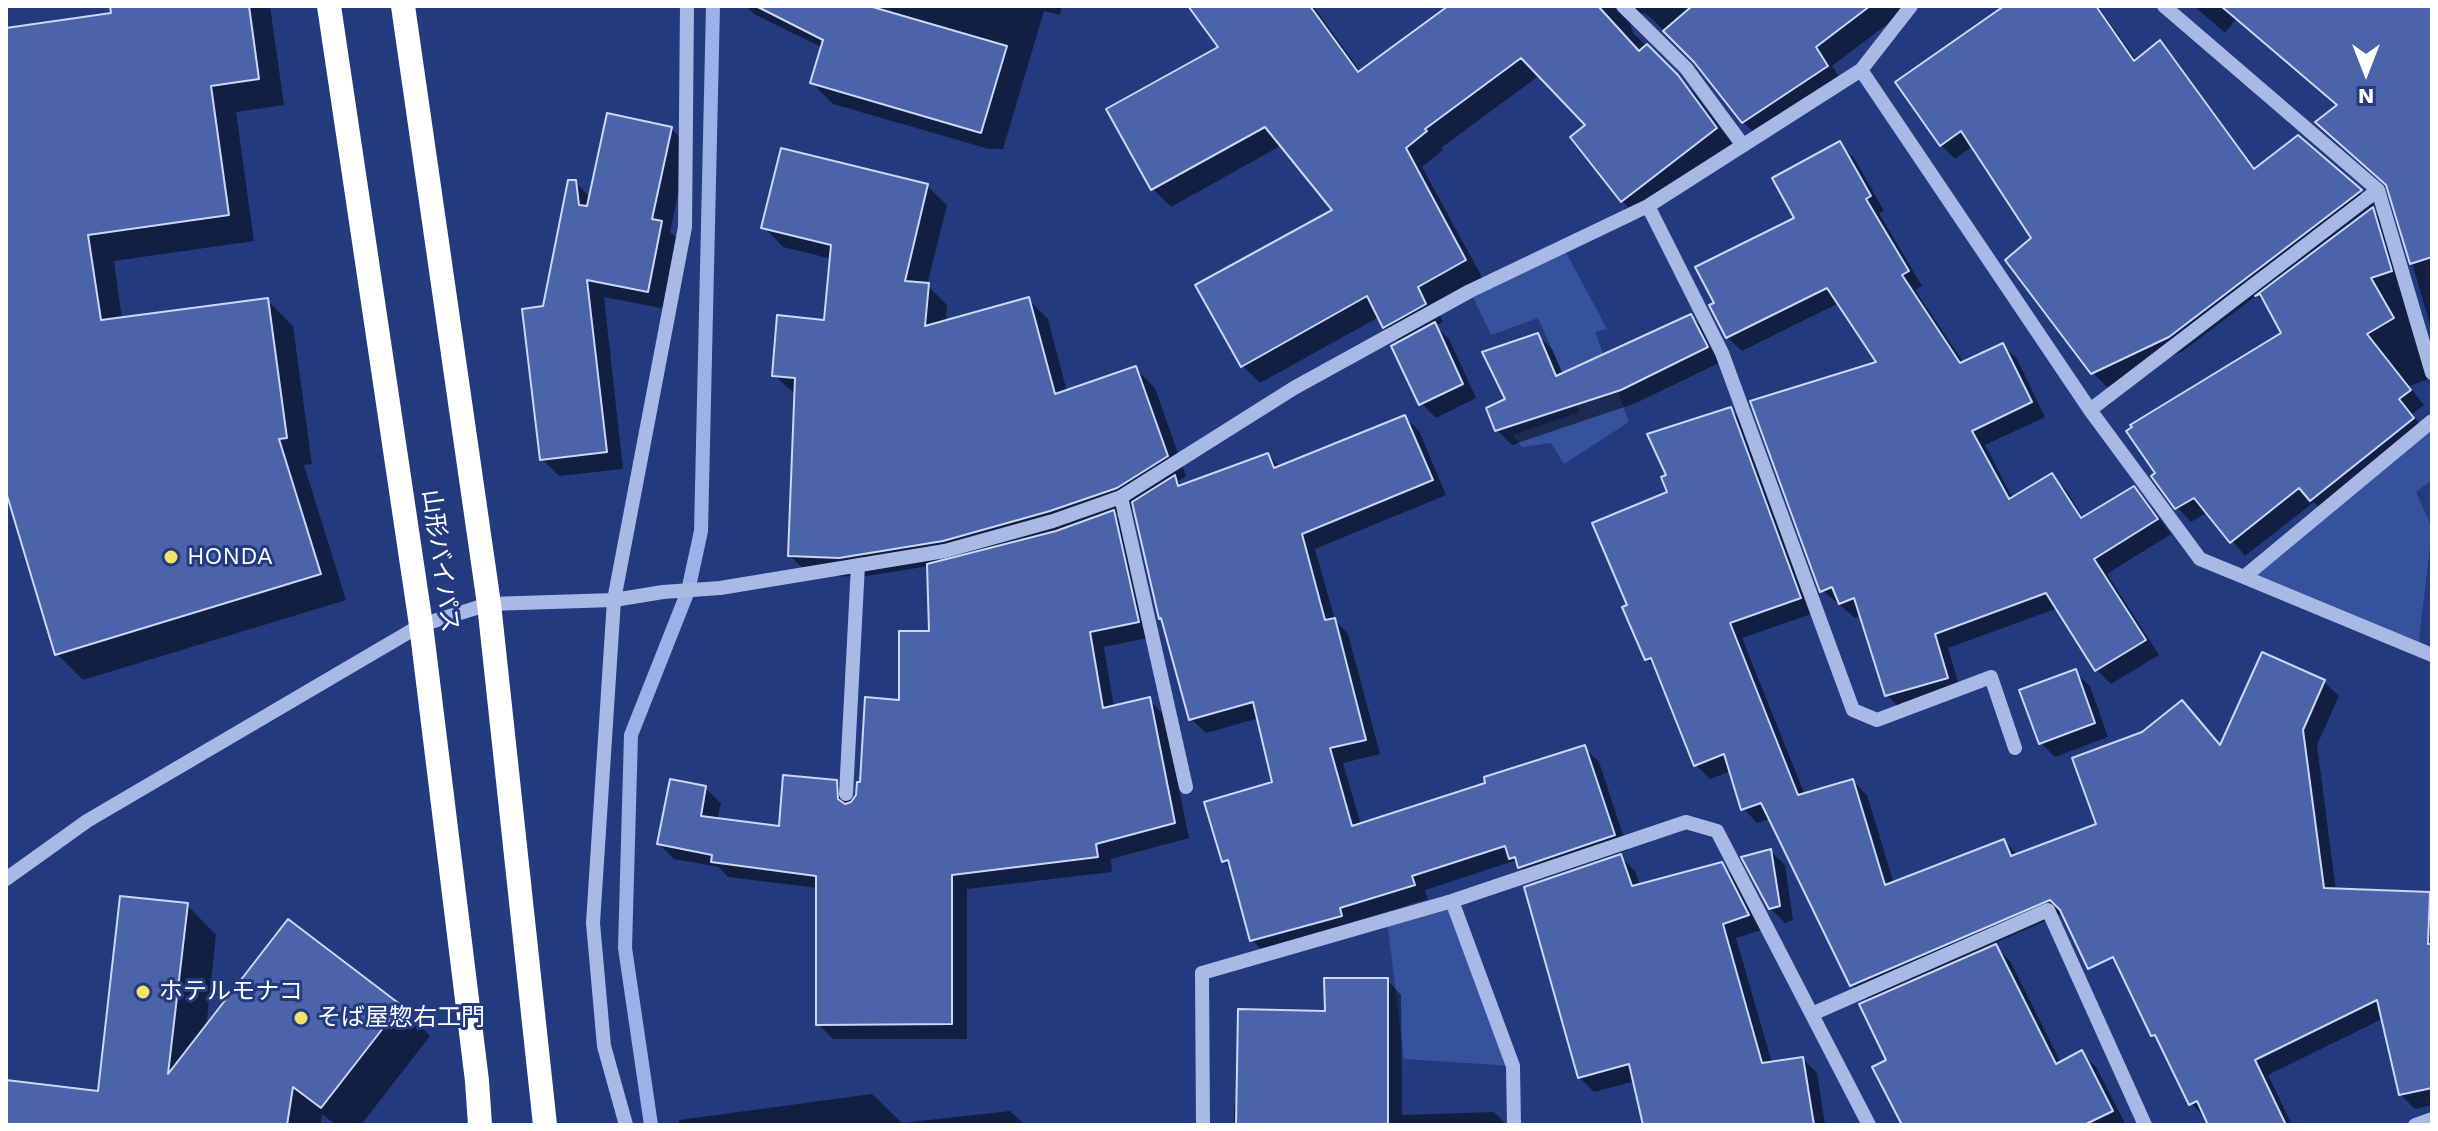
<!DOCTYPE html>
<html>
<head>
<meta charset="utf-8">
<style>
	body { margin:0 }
	#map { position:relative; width:2438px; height:1131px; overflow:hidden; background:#233a7f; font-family:"Work Sans",sans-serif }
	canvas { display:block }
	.frame { position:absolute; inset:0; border:8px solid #fff; pointer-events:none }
	.north { position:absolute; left:2326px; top:32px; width:80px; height:80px; -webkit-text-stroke:6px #233a7f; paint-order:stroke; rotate:180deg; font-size:22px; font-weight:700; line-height:32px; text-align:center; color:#fff }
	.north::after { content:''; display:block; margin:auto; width:28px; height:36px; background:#fff; clip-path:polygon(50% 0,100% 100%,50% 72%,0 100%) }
</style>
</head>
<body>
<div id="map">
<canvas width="2438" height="1131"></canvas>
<div class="frame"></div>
<div class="north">N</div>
</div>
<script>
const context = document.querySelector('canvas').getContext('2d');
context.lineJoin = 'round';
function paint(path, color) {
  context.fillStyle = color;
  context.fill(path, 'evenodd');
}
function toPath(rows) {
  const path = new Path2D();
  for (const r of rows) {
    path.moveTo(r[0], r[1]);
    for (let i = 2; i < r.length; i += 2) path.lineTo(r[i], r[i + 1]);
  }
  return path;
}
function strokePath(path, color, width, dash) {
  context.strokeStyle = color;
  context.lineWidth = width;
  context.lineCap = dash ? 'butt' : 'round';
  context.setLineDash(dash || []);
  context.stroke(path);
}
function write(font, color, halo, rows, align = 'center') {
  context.font = font + ' "Work Sans","Noto Sans JP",sans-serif';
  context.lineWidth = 6;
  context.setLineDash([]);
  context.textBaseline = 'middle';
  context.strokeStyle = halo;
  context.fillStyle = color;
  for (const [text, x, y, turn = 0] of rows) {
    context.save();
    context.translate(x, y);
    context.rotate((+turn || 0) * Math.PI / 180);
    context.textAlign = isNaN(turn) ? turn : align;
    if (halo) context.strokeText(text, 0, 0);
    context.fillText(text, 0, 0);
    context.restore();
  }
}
paint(toPath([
	[1563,247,1607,329,1595,332,1629,422,1564,464,1551,443,1522,447,1513,435,1580,412,1538,318,1491,335,1470,291],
	[2432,421,2432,480,2416,492,2432,528,2418,649,2244,577],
	[1452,901,1513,1066,1404,1059,1387,920]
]), '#37529c');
paint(toPath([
	[112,6,270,6,284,105,236,112,254,241,114,261,122,319,267,300,293,326,312,464,304,465,346,600,83,680,57,654,6,485,6,31,113,15],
	[746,6,1062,6,1060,15,1044,11,1003,149,989,149,833,104,812,83,823,48,754,14],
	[1190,6,1313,6,1361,72,1451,6,1911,6,1832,66,1845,85,1761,140,1743,122,1696,61,1650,17,1644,13,1634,16,1630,23,1633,33,1696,95,1734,146,1640,219,1622,201,1572,138,1588,126,1540,75,1441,148,1443,150,1422,167,1483,279,1435,305,1443,322,1436,326,1449,339,1476,398,1436,418,1421,403,1401,343,1384,327,1379,317,1260,383,1242,365,1335,210,1282,145,1171,207,1153,189,1221,48],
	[2007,6,2098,6,2137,61,2160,43,2174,57,2256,170,2298,137,2374,205,2371,208,2386,224,2432,378,2409,386,2424,405,2412,414,2427,434,2324,512,2314,502,2245,556,2208,512,2191,522,2177,507,2158,474,2283,333,2270,308,2257,295,2183,351,2107,387,2093,373,2034,238,1973,146,1955,159,1941,145],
	[2194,6,2432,6,2432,331,2392,195,2397,193,2339,106,2236,19,2225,33],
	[671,128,688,146,670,232,679,240,666,309,604,297,623,469,559,476,542,459,545,308,575,182,591,198],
	[1840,144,1854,158,1884,211,1879,213,1922,286,1915,290,1964,363,2003,345,2017,359,2045,417,1985,445,2013,499,2052,475,2066,490,2084,519,2133,489,2148,503,2171,534,2107,574,2159,655,2111,684,2097,670,2058,608,1948,648,1961,692,1901,710,1887,695,1862,615,1855,618,1822,590,1879,363,1839,303,1742,351,1727,337],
	[927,186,947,205,927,285,947,305,946,322,1028,299,1048,319,1067,392,1135,368,1155,388,1186,476,1178,481,1183,486,1268,455,1281,468,1405,417,1419,431,1446,495,1315,549,1335,620,1348,634,1380,754,1343,763,1361,825,1488,784,1584,748,1599,762,1628,850,1534,881,1514,861,1425,890,1428,899,1353,922,1267,955,1252,940,1233,871,1223,861,1274,784,1259,718,1206,733,1191,719,1164,621,1160,618,1136,507,1115,515,1128,528,1153,637,1104,647,1114,707,1149,700,1164,715,1189,838,1111,859,1112,872,967,889,967,1039,833,1039,818,1024,818,888,728,877,719,867,674,859,659,844,705,788,721,803,717,820,780,828,836,782,851,797,852,806,931,633,929,566,860,577,810,575,790,556,796,395,774,375,826,322,832,259,783,247,764,227],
	[1691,316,1705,330,1721,362,1636,403,1512,445,1497,430,1537,335,1552,349,1563,375],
	[1731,410,1745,424,1814,613,1742,638,1805,795,1853,781,1867,795,1894,884,2004,841,2018,855,2098,825,2143,734,2182,702,2221,747,2263,655,2324,682,2339,696,2317,745,2336,891,2429,894,2432,897,2432,1105,2415,1109,2400,1094,2384,1018,2268,1075,2292,1125,2211,1125,2187,1098,2093,900,1993,944,2010,961,2061,1063,2082,1053,2096,1067,2126,1125,1910,1125,1869,1002,1852,985,1770,819,1757,823,1743,808,1731,771,1710,779,1696,765,1658,669,1647,659,1630,606,1670,493],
	[2075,672,2090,686,2108,737,2055,757,2041,743],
	[1770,851,1785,865,1793,920,1785,923,1770,908],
	[1621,857,1635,871,1640,886,1721,864,1736,879,1762,930,1736,938,1772,1063,1803,1059,1817,1073,1825,1125,1645,1125,1635,1081,1594,1092,1579,1077],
	[187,905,216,935,206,1029,400,1006,430,1036,361,1125,336,1125,322,1114,321,1125,6,1125,6,1082,100,1093],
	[1387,980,1401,995,1402,1115,1494,1112,1507,1125,1234,1125,1234,1105,1238,1105,1327,1013],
	[872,1094,902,1123,1010,1111,1025,1125,679,1125,679,1120]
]), '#0007');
strokePath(toPath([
	[651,1125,625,948,631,735,688,591,701,531,713,6]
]), '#9cb1e7', 14);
const building = toPath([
	[110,6,249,6,259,79,211,86,229,215,88,235,101,320,268,298,287,438,279,439,321,574,55,655,6,492,6,28,111,13,110,6],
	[756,6,869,6,1007,46,981,133,810,83,823,40,756,6],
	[1188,6,1310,6,1358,72,1448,6,1598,6,1639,51,1647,44,1678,75,1717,128,1621,202,1570,137,1585,125,1521,58,1425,129,1427,131,1406,148,1466,260,1418,287,1426,304,1383,328,1367,296,1241,367,1195,285,1332,210,1265,127,1151,190,1106,109,1218,47,1188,6],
	[1692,6,1870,6,1816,47,1828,66,1742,123,1694,62,1663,31,1692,6],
	[2004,6,2096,6,2134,61,2160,40,2254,169,2298,135,2362,190,2169,337,2091,374,2005,260,2031,238,1961,131,1940,146,1895,82,2004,6],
	[2221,6,2432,6,2432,257,2410,264,2386,185,2315,122,2337,105,2221,6],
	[607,113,672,127,652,219,662,221,648,292,587,280,607,452,540,460,522,309,543,306,568,180,576,180,579,205,587,206,607,113],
	[1840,141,1871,196,1866,199,1909,271,1902,275,1960,363,2003,343,2032,402,1972,431,2009,499,2052,473,2081,518,2134,486,2158,519,2094,559,2146,640,2095,671,2046,593,1935,634,1948,678,1885,696,1854,598,1839,604,1832,587,1820,592,1750,401,1876,362,1827,288,1726,338,1709,305,1714,303,1695,267,1794,218,1772,178,1840,141],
	[781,148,928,184,905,281,929,283,925,326,1029,297,1055,394,1136,366,1168,456,1117,488,1050,511,943,541,839,558,788,556,795,378,772,376,777,315,824,320,831,245,761,228,781,148],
	[2373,207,2392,271,2371,278,2394,318,2367,334,2411,390,2399,399,2414,418,2310,501,2299,488,2230,543,2194,498,2175,509,2151,476,2155,473,2126,431,2132,427,2130,425,2281,333,2260,294,2255,296,2373,207],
	[1691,314,1708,347,1621,390,1495,431,1486,408,1505,399,1482,352,1538,333,1556,376,1691,314],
	[1435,322,1463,384,1419,405,1391,346,1435,322],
	[1731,407,1801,598,1730,623,1798,795,1853,779,1885,885,2004,839,2011,856,2096,824,2072,758,2142,732,2182,700,2220,745,2262,652,2325,680,2303,730,2324,888,2430,892,2428,944,2432,944,2432,1088,2399,1095,2377,1000,2255,1060,2286,1125,2208,1125,2197,1101,2189,1105,2155,1035,2151,1036,2113,957,2088,969,2060,910,2050,900,1850,986,1761,803,1741,810,1724,754,1694,766,1651,658,1645,660,1622,607,1627,605,1592,523,1667,492,1661,477,1666,475,1647,434,1731,407],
	[1405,415,1433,480,1302,534,1325,620,1335,618,1366,740,1330,748,1352,826,1485,783,1484,777,1585,745,1615,835,1518,868,1515,857,1509,859,1505,846,1412,876,1415,885,1340,908,1342,916,1250,941,1228,860,1222,862,1204,802,1272,782,1253,702,1189,720,1161,618,1159,619,1132,502,1175,475,1178,486,1268,453,1274,468,1405,415],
	[1114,510,1139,622,1090,632,1103,708,1150,697,1175,823,1096,844,1098,857,952,875,952,1024,816,1025,816,876,711,862,712,855,657,844,670,779,706,786,701,816,779,826,783,775,837,780,838,799,845,804,851,802,856,795,857,782,860,782,865,697,899,700,899,631,929,631,927,564,1056,531,1114,510],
	[2076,669,2095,723,2039,744,2019,690,2076,669],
	[1771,849,1780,906,1769,909,1741,857,1771,849],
	[1621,854,1632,886,1722,862,1749,915,1723,924,1762,1063,1803,1057,1814,1125,1643,1125,1629,1064,1578,1078,1524,887,1621,854],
	[120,896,188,903,168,1074,288,919,401,1005,321,1108,293,1087,287,1125,6,1125,6,1080,98,1091,120,896],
	[1996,944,2056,1064,2082,1050,2113,1111,2084,1125,1902,1125,1872,1067,1886,1060,1859,1004,1996,944],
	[1324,978,1388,978,1388,1125,1236,1125,1238,1009,1325,1011,1324,978]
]);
paint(building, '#4b63a8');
strokePath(building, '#ccd7f5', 2);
strokePath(toPath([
	[687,6,685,227,614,600,663,592,720,588,945,551,1053,521,1121,497,1294,388,1470,291,1648,206,1861,70,1911,6],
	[1623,6,1686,68,1742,144],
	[2164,6,2378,190,2432,373],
	[1861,70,2090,410,2200,559,2244,577,2432,421],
	[1648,206,1722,353,1853,710,1877,720,1991,677,2015,748],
	[2090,410,2378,190],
	[1121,497,1186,787],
	[2244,577,2432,655],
	[846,794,858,565],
	[6,879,87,821,421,625,489,604,614,600,593,923,604,1046,626,1125],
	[1452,901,1513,1066,1514,1125],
	[1812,1014,2048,910,2145,1125],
	[1203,1125,1202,973,1452,901,1686,822,1717,831,1869,1125],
	[2415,1125,2432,1119]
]), '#a8b9e6', 14);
strokePath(toPath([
	[329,6,421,625,477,1081,480,1125],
	[403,6,489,604,545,1125]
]), '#fff', 24);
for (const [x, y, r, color] of [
	[171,557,8,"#f1e46b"],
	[143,992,8,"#f1e46b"],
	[301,1018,8,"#f1e46b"]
]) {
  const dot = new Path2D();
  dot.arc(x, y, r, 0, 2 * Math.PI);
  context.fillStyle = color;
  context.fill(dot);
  strokePath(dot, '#233a7f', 3);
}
write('24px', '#fff', '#233a7f', [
	["HONDA",187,557],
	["ホテルモナコ",159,992],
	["そば屋惣右工門",317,1018]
], 'left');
write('24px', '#fff', '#233a7f', [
	["山形バイパス",440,561,82]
]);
</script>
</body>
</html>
